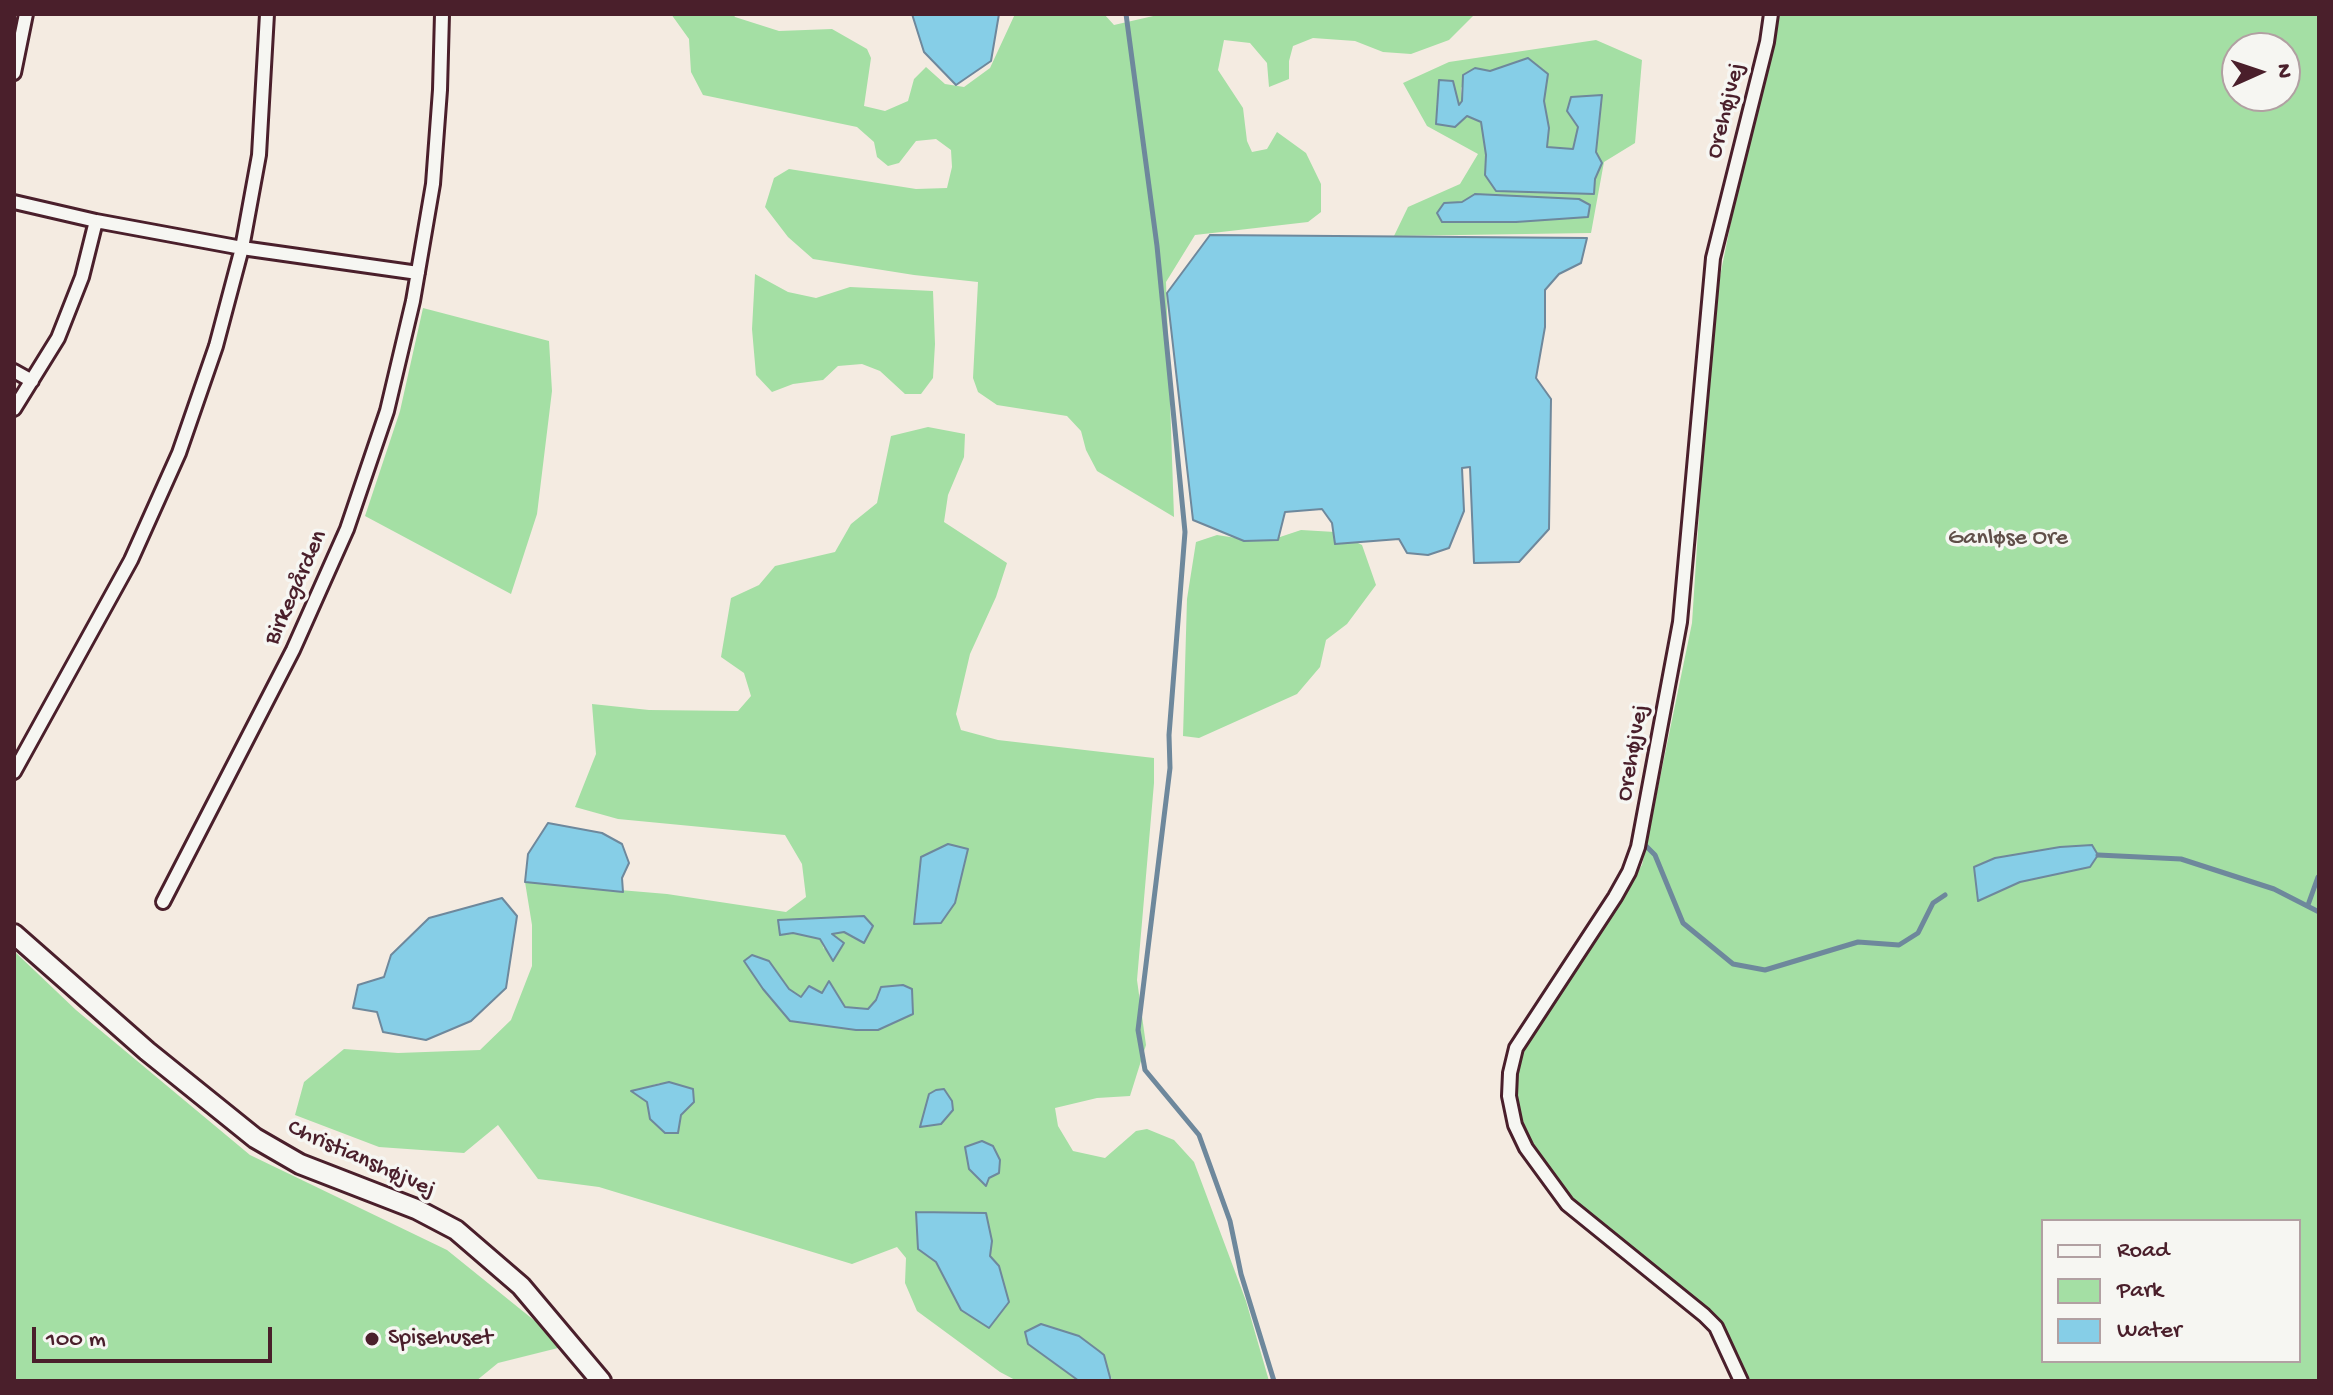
<!DOCTYPE html>
<html>
<head>
<meta charset="utf-8">
<style>
	body { margin:0 }
	#map { position:relative; width:2333px; height:1395px; overflow:hidden; background:#f4ebe1; font-family:"Gochi Hand",sans-serif }
	canvas { display:block }
	.frame { position:absolute; inset:0; border:16px solid #4a1f2b; pointer-events:none }
	.legend { position:absolute; left:2041px; top:1219px; width:260px; height:144px; box-sizing:border-box; background:#f6f6f2; border:2px solid #b1a0a2; margin:0; padding:10px 14px; list-style:none; font-size:24px; color:#4a1f2b }
	.legend li { display:flex; align-items:center; gap:16px; height:40px }
	.legend b { width:40px; border:2px solid #b1a0a2 }
	.north { position:absolute; left:2221px; top:32px; width:80px; height:80px; box-sizing:border-box; background:#f6f6f2; border:2px solid #b1a0a2; border-radius:50%; rotate:87deg; font-size:22px; font-weight:700; line-height:32px; text-align:center; color:#4a1f2b }
	.north::after { content:''; display:block; margin:auto; width:28px; height:36px; background:#4a1f2b; clip-path:polygon(50% 0,100% 100%,50% 72%,0 100%) }
	.scale { position:absolute; left:32px; top:1327px; width:240px; height:36px; box-sizing:border-box; border:4px solid #4a1f2b; border-top:0; padding-left:10px; font-size:24px; line-height:28px; white-space:nowrap; color:#4a1f2b; -webkit-text-stroke:6px #f6f6f2; paint-order:stroke }
</style>
</head>
<body>
<div id="map">
<canvas width="2333" height="1395"></canvas>
<div class="frame"></div>
<ul class="legend">
<li><b style="height:10px;background:#f6f6f2"></b>Road</li>
<li><b style="height:22px;background:#a4dfa4"></b>Park</li>
<li><b style="height:22px;background:#86cee7"></b>Water</li>
</ul>
<div class="north">N</div>
<div class="scale">100 m</div>
</div>
<script>
const context = document.querySelector('canvas').getContext('2d');
context.lineJoin = 'round';
function paint(path, color) {
  context.fillStyle = color;
  context.fill(path, 'evenodd');
}
function toPath(rows) {
  const path = new Path2D();
  for (const r of rows) {
    path.moveTo(r[0], r[1]);
    for (let i = 2; i < r.length; i += 2) path.lineTo(r[i], r[i + 1]);
  }
  return path;
}
function strokePath(path, color, width, dash) {
  context.strokeStyle = color;
  context.lineWidth = width;
  context.lineCap = dash ? 'butt' : 'round';
  context.setLineDash(dash || []);
  context.stroke(path);
}
function write(font, color, halo, rows, align = 'center') {
  context.font = font + ' "Gochi Hand",sans-serif';
  context.lineWidth = 7;
  context.setLineDash([]);
  context.textBaseline = 'middle';
  context.strokeStyle = halo;
  context.fillStyle = color;
  for (const [text, x, y, turn = 0] of rows) {
    context.save();
    context.translate(x, y);
    context.rotate((+turn || 0) * Math.PI / 180);
    context.textAlign = isNaN(turn) ? turn : align;
    if (halo) context.strokeText(text, 0, 0);
    context.fillText(text, 0, 0);
    context.restore();
  }
}
paint(toPath([
	[671,14,733,14,735,17,779,31,832,29,867,49,871,58,864,106,885,111,908,101,914,79,926,67,945,84,964,87,990,68,1015,14,1104,14,1114,25,1162,14,1475,14,1449,40,1411,54,1383,52,1355,41,1313,38,1293,46,1289,61,1289,79,1269,87,1267,63,1250,43,1224,40,1218,70,1243,108,1247,141,1252,152,1267,149,1277,132,1306,153,1321,184,1321,212,1308,222,1195,235,1166,282,1174,517,1097,471,1086,450,1081,431,1067,416,997,405,978,392,973,378,978,282,914,275,813,259,788,237,765,207,774,178,789,169,916,189,947,188,952,167,951,150,936,139,916,141,899,163,888,166,877,157,874,142,857,127,703,95,691,72,689,39],
	[1773,14,2319,14,2319,1381,1739,1381,1710,1316,1571,1200,1520,1133,1513,1093,1520,1049,1642,865,1692,623,1712,316],
	[2237,48,2285,48,2285,96,2237,96],
	[2043,1221,2299,1221,2299,1361,2043,1361],
	[1596,40,1642,60,1635,143,1604,162,1591,233,1394,236,1408,207,1460,184,1478,154,1427,126,1403,83,1449,62],
	[1528,58,1548,74,1544,101,1549,128,1547,147,1573,149,1578,127,1567,111,1596,152,1602,163,1595,179,1594,193,1485,175,1486,155,1481,122,1436,104,1458,106,1462,101,1461,88,1475,68,1490,71],
	[1462,202,1588,217,1516,222,1442,222,1443,203],
	[755,274,788,292,816,298,850,287,933,291,935,344,933,378,921,394,905,394,880,371,862,364,838,366,823,380,793,384,772,392,756,375,752,329],
	[423,308,549,341,552,391,537,514,511,594,365,516,400,411],
	[928,427,965,434,964,457,948,495,944,522,1007,563,996,597,970,654,956,714,961,730,998,740,1154,758,1154,783,1137,980,1146,1045,1130,1096,1097,1098,1055,1108,1058,1126,1073,1151,1105,1158,1136,1131,1147,1129,1174,1140,1194,1162,1246,1301,1269,1381,1111,1381,1112,1378,1028,1344,1079,1381,1017,1381,1000,1372,917,1311,905,1283,906,1258,897,1247,852,1264,599,1187,538,1179,498,1125,464,1153,379,1147,295,1115,304,1082,344,1049,398,1053,480,1050,511,1020,532,966,532,925,525,882,667,894,786,912,806,897,802,864,785,835,618,819,575,807,596,754,592,704,649,710,738,711,751,696,744,673,721,657,731,598,759,585,775,566,835,552,851,524,877,503,891,436],
	[864,916,844,932,831,934,824,949,820,939,793,933,778,920],
	[744,961,768,961,789,989,801,997,822,993,828,982,845,1007,868,1009,876,1000,881,987,902,1018,878,1030,856,1030,828,1025],
	[660,1083,694,1102,681,1115,650,1119,647,1102,633,1091],
	[992,1241,990,1256,989,1328,961,1310,936,1262],
	[1301,530,1335,532,1362,545,1376,585,1347,624,1326,640,1320,667,1297,694,1199,738,1183,736,1187,599,1196,542,1217,535,1243,539,1280,537],
	[14,951,76,1010,250,1155,447,1250,566,1346,498,1363,476,1381,14,1381]
]), '#a4dfa4');
const water = toPath([
	[912,14,999,14,991,61,956,85,924,52,912,14],
	[1528,58,1548,74,1544,101,1549,128,1547,147,1573,149,1578,127,1567,111,1571,97,1602,95,1596,152,1602,163,1595,179,1594,194,1496,191,1485,175,1486,155,1481,122,1467,116,1455,127,1436,124,1439,80,1453,81,1459,105,1462,101,1463,75,1475,68,1490,71,1528,58],
	[1475,194,1579,199,1590,205,1588,217,1516,222,1442,222,1437,213,1444,203,1462,202,1475,194],
	[1210,235,1587,238,1581,263,1559,274,1545,290,1545,327,1536,378,1551,399,1549,529,1519,562,1474,563,1470,467,1462,468,1464,511,1449,548,1428,555,1407,553,1399,539,1335,544,1332,523,1322,509,1285,512,1278,540,1244,541,1193,520,1167,293,1210,235],
	[548,823,602,833,622,844,629,863,622,878,623,892,525,882,528,854,548,823],
	[948,844,968,849,955,903,941,923,914,924,921,857,948,844],
	[2092,845,2098,855,2090,867,2020,882,1978,901,1974,867,1995,858,2060,847,2092,845],
	[502,898,517,916,506,988,471,1021,426,1040,383,1032,377,1012,353,1008,358,985,384,977,391,955,429,918,502,898],
	[864,916,873,926,864,943,844,932,832,934,844,943,833,961,820,939,793,933,780,935,778,920,864,916],
	[752,955,769,961,789,989,801,997,809,986,822,993,829,981,845,1007,868,1009,876,1000,881,987,903,985,912,989,913,1014,878,1030,856,1030,790,1021,763,989,744,961,752,955],
	[669,1082,693,1089,694,1102,681,1115,678,1133,665,1133,650,1119,647,1102,631,1091,669,1082],
	[944,1089,952,1101,953,1110,941,1124,920,1127,929,1094,936,1090,944,1089],
	[982,1141,993,1146,1000,1160,999,1173,989,1178,986,1186,969,1169,965,1147,982,1141],
	[916,1212,986,1213,992,1241,990,1256,999,1266,1009,1302,989,1328,961,1310,936,1262,918,1249,916,1212],
	[1041,1324,1079,1336,1099,1351,1104,1355,1111,1381,1079,1381,1028,1344,1025,1332,1041,1324]
]);
paint(water, '#86cee7');
strokePath(water, '#6e889c', 2);
strokePath(toPath([
	[1126,14,1157,246,1185,532,1169,735,1170,768,1138,1030,1145,1070,1199,1135,1230,1221,1241,1274,1274,1381],
	[1646,846,1655,855,1683,923,1733,964,1765,970,1858,942,1899,945,1918,933,1933,903,1945,895],
	[2098,855,2181,859,2274,889,2319,912],
	[2308,905,2318,877]
]), '#6e889c', 5);
const street = toPath([
	[14,73,26,14],
	[14,202,96,221,242,248,418,273],
	[14,371,32,381],
	[14,409,58,338,82,277,96,221],
	[14,772,131,560,179,453,216,346,242,248,259,155,267,14],
	[163,902,293,650,347,529,387,411,413,301,433,184,440,90,442,14],
	[1741,1381,1716,1327,1704,1315,1567,1204,1526,1148,1515,1125,1509,1096,1510,1073,1516,1048,1615,897,1629,872,1638,847,1680,622,1713,258,1767,42,1771,14]
]);
const secondary = toPath([
	[14,934,147,1051,255,1138,300,1164,416,1209,456,1230,521,1286,601,1381]
]);
strokePath(street, '#4a1f2b', 18);
strokePath(secondary, '#4a1f2b', 24);
strokePath(street, '#f6f6f2', 12);
strokePath(secondary, '#f6f6f2', 18);
for (const [x, y, r, color] of [
	[372,1339,8,"#4a1f2b"]
]) {
  const dot = new Path2D();
  dot.arc(x, y, r, 0, 2 * Math.PI);
  context.fillStyle = color;
  context.fill(dot);
  strokePath(dot, '#f6f6f2', 3);
}
write('24px', '#4a1f2b', '#f6f6f2', [
	["Orehøjvej",1727,111,-76],
	["Birkegården",297,588,-66],
	["Orehøjvej",1634,753,-80],
	["Christianshøjvej",361,1160,24]
]);
write('24px', '#604f49', '#f6f6f2', [
	["Ganløse Ore",2008,539]
]);
write('24px', '#4a1f2b', '#f6f6f2', [
	["Spisehuset",388,1339]
], 'left');
</script>
</body>
</html>
